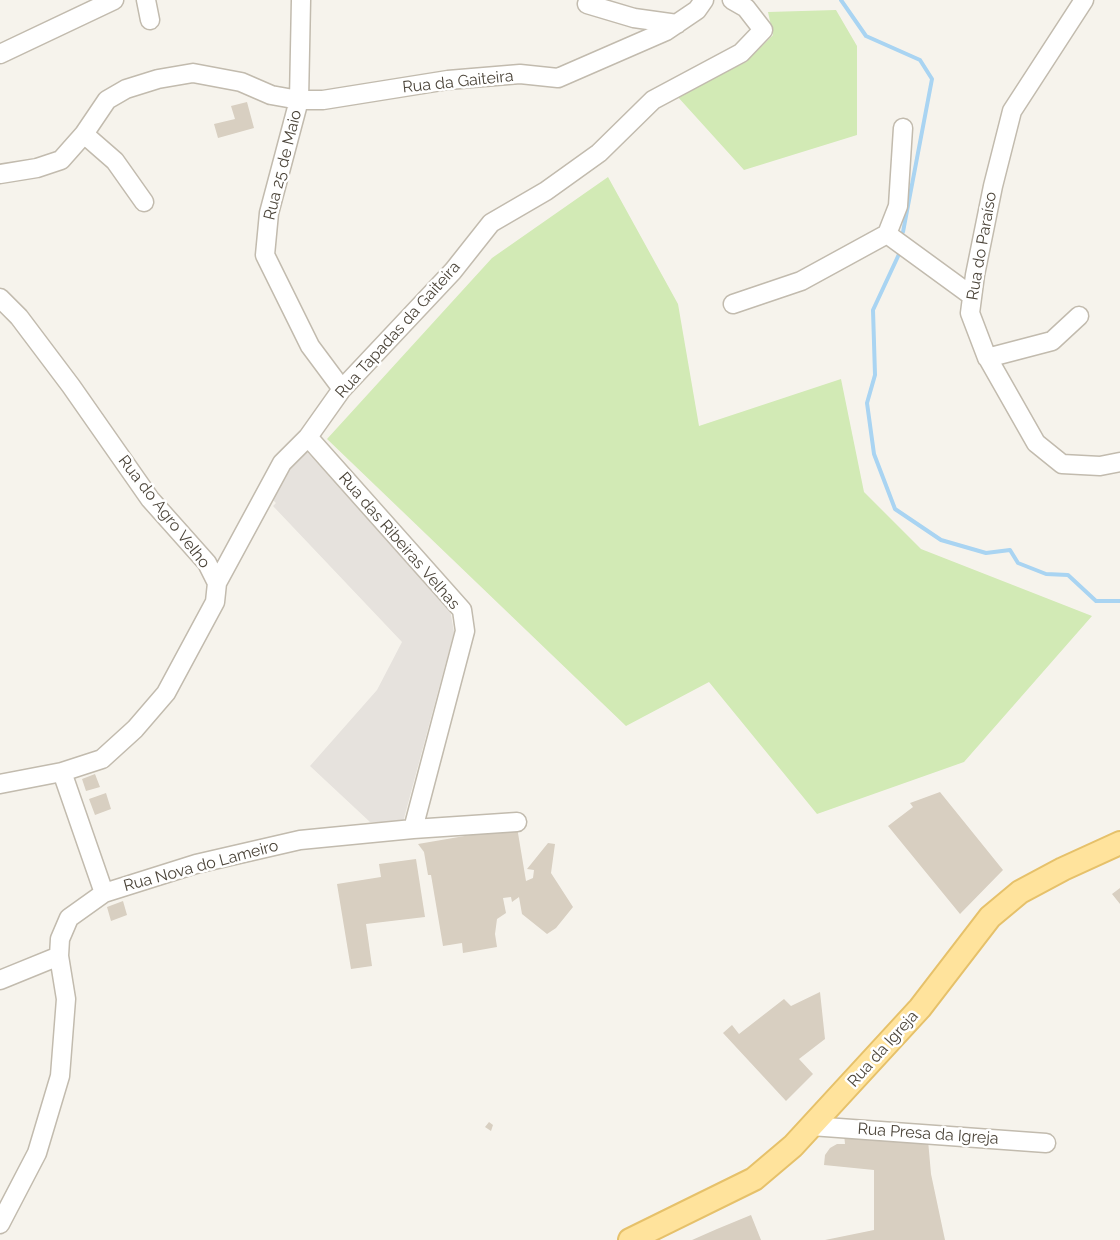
<!DOCTYPE html>
<html>
<head>
<meta charset="utf-8">
<style>
	body { margin:0 }
	canvas { display:block; background:#f6f3ec }
</style>
</head>
<body>
<canvas width="1120" height="1240"></canvas>
<script>
const context = document.querySelector('canvas').getContext('2d');
context.lineJoin = 'round';
function paint(path, color) {
  context.fillStyle = color;
  context.fill(path, 'evenodd');
}
function toPath(rows) {
  const path = new Path2D();
  for (const r of rows) {
    path.moveTo(r[0], r[1]);
    for (let i = 2; i < r.length; i += 2) path.lineTo(r[i], r[i + 1]);
  }
  return path;
}
function strokePath(path, color, width, dash) {
  context.strokeStyle = color;
  context.lineWidth = width;
  context.lineCap = dash ? 'butt' : 'round';
  context.setLineDash(dash || []);
  context.stroke(path);
}
function write(font, color, halo, rows, align = 'center') {
  context.font = font + ' Raleway,sans-serif';
  context.lineWidth = 5;
  context.setLineDash([]);
  context.textBaseline = 'middle';
  context.strokeStyle = halo;
  context.fillStyle = color;
  for (const [text, x, y, turn = 0] of rows) {
    context.save();
    context.translate(x, y);
    context.rotate((+turn || 0) * Math.PI / 180);
    context.textAlign = isNaN(turn) ? turn : align;
    if (halo) context.strokeText(text, 0, 0);
    context.fillText(text, 0, 0);
    context.restore();
  }
}
paint(toPath([
	[305,450,449,604,454,632,403,822,370,822,310,766,377,690,402,642,273,506,276,503,271,498,289,467]
]), '#e6e2dd');
paint(toPath([
	[836,10,857,46,857,135,744,170,677,96,746,62,773,35,768,12],
	[608,177,678,304,699,426,841,379,864,492,921,549,1092,616,964,762,817,814,709,682,626,726,327,439,492,258]
]), '#d2eab5');
strokePath(toPath([
	[841,0,866,36,920,60,932,79,903,232],
	[900,252,873,310,875,375,867,403,874,454,895,509,941,540,986,553,1010,550,1018,563,1046,574,1068,575,1096,601,1120,601]
]), '#a9d4f2', 4);
paint(toPath([
	[247,102,254,128,218,138,214,124,235,119,231,106],
	[95,774,100,787,86,791,82,779],
	[940,792,1003,870,960,914,888,826,913,807,910,803],
	[106,793,111,809,95,815,89,799],
	[517,827,526,881,533,878,534,870,527,869,548,843,555,844,551,873,573,907,556,928,547,934,522,914,519,897,512,902,511,897,503,898,506,913,497,919,495,934,497,947,463,953,462,943,443,946,431,875,428,875,424,852,418,844],
	[416,859,425,917,366,924,372,966,351,969,337,884,381,877,379,864],
	[1120,888,1120,904,1112,894],
	[123,901,127,915,111,921,107,907],
	[820,992,825,1039,799,1059,813,1074,786,1101,723,1033,732,1025,739,1034,784,999,791,1006],
	[489,1122,493,1125,491,1131,485,1127],
	[844,1134,928,1140,931,1174,945,1240,825,1240,874,1230,874,1170,824,1165,825,1155,830,1148,837,1144,845,1144],
	[751,1215,761,1240,692,1240,717,1229]
]), '#d8cfc1');
const minor = toPath([
	[146,0,150,20],
	[301,0,299,100,269,213,265,255,310,346,342,389],
	[1084,0,1012,111,993,186,975,275,970,313,986,355,1036,443,1062,464,1100,466,1120,462],
	[587,4,634,18,677,24],
	[0,54,114,0],
	[903,128,898,206,887,234,972,296],
	[84,134,115,161,144,202],
	[0,174,37,168,61,160,84,134,107,100,126,89,158,79,193,73,241,82,271,95,299,100,323,100,448,80,520,74,558,78,666,31,697,10,704,0],
	[0,298,19,317,71,386,150,499,207,563,217,583,215,602,166,693,135,729,102,759,62,772,0,784],
	[733,304,801,281,887,234],
	[987,358,1052,341,1079,316],
	[308,437,462,610,465,631,413,829],
	[217,583,282,463,308,437,342,389,453,271,491,223,546,191,599,153,653,100,741,53,763,30,746,8,732,0],
	[62,772,104,893],
	[0,980,59,956,60,939,69,918,104,893,196,864,300,840,413,829,517,822],
	[811,1126,1046,1143],
	[0,1224,37,1153,60,1076,66,999,59,956]
]);
const major = toPath([
	[630,1240,754,1179,793,1146,920,1008,990,917,1020,892,1063,869,1120,843]
]);
strokePath(minor, '#c2bbae', 21);
strokePath(major, '#e6c16a', 26);
strokePath(minor, '#fff', 18);
strokePath(major, '#ffe39c', 22);
write('16px', '#4b4439', '#fff', [
	["Rua da Gaiteira",458,82,-6],
	["Rua 25 de Maio",283,165,-76],
	["Rua do Paraíso",982,246,-80],
	["Rua Tapadas da Gaiteira",398,330,-48],
	["Rua do Agro Velho",164,512,52],
	["Rua das Ribeiras Velhas",399,541,49],
	["Rua Nova do Lameiro",201,866,-15],
	["Rua da Igreja",883,1049,-48],
	["Rua Presa da Igreja",928,1134,4]
]);
</script>
</body>
</html>
